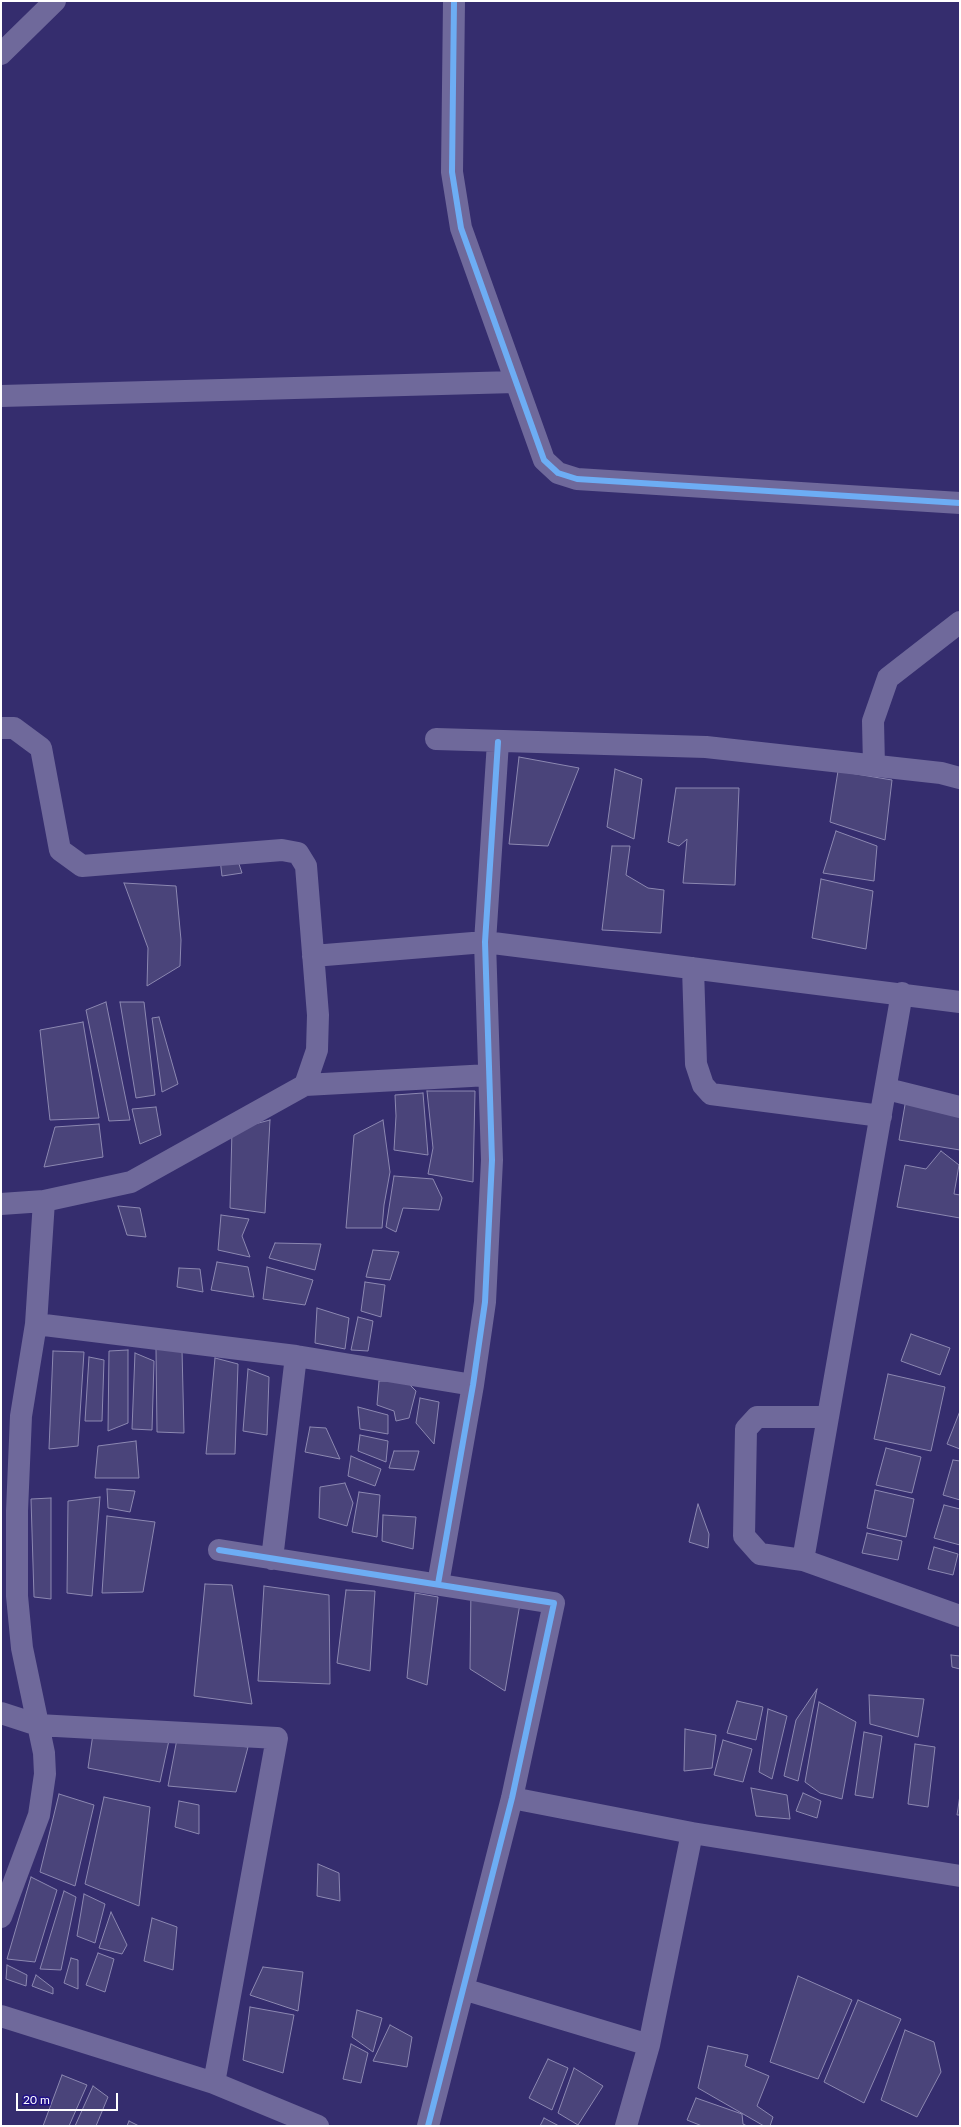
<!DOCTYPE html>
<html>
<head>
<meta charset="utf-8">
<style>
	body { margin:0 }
	#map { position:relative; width:961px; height:2127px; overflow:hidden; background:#352d6e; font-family:Lato,sans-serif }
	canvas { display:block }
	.frame { position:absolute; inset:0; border:2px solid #fff; pointer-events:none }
	.scale { position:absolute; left:16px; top:2093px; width:102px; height:18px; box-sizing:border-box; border:2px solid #fff; border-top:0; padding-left:5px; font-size:12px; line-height:14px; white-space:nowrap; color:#fff; -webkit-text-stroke:3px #211289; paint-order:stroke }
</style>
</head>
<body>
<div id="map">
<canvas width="961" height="2127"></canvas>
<div class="frame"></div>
<div class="scale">20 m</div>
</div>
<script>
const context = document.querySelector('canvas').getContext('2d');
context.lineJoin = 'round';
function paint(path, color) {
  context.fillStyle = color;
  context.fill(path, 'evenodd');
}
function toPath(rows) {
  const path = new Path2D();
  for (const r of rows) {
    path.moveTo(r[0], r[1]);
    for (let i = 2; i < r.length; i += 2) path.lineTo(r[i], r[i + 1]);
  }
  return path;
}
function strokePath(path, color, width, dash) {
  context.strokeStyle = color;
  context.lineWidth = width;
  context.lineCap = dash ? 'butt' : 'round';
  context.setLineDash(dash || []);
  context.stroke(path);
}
const building = toPath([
	[519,757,579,768,548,846,509,844,519,757],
	[615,769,642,779,634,839,607,827,615,769],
	[838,771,892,780,885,840,830,822,838,771],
	[676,788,739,788,735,885,683,883,687,839,679,846,668,842,676,788],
	[836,831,877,846,874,881,823,873,836,831],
	[612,846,630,846,626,875,648,888,664,890,661,933,602,930,612,846],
	[237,858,242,873,222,876,220,859,237,858],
	[821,879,873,891,866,949,812,938,821,879],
	[124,883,176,886,181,940,180,966,147,986,148,948,124,883],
	[106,1002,130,1120,109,1121,86,1010,106,1002],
	[120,1002,144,1002,155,1095,136,1098,120,1002],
	[159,1017,178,1084,162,1092,152,1018,159,1017],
	[83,1022,99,1118,50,1120,40,1030,83,1022],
	[427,1091,475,1091,473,1182,428,1174,433,1148,427,1091],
	[423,1093,428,1155,394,1150,396,1116,395,1095,423,1093],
	[906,1099,960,1113,960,1150,899,1140,906,1099],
	[156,1107,161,1135,140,1144,132,1109,156,1107],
	[270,1120,265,1213,230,1208,232,1130,270,1120],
	[383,1120,390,1172,384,1205,382,1228,346,1228,354,1135,383,1120],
	[99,1124,103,1157,44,1167,55,1127,99,1124],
	[941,1151,959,1165,954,1194,960,1195,960,1218,897,1207,905,1165,926,1169,941,1151],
	[394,1176,433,1179,442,1198,439,1210,403,1208,396,1232,386,1227,394,1176],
	[118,1206,140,1208,146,1237,127,1235,118,1206],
	[221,1215,249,1219,242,1236,250,1257,218,1250,221,1215],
	[275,1243,321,1244,315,1270,269,1258,275,1243],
	[373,1250,399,1252,390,1280,366,1277,373,1250],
	[217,1262,248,1267,254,1297,211,1290,217,1262],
	[267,1267,313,1280,305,1305,263,1299,267,1267],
	[179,1268,200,1269,203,1292,177,1287,179,1268],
	[365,1282,385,1285,381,1317,361,1311,365,1282],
	[317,1308,349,1318,345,1349,315,1343,317,1308],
	[358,1317,373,1321,368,1351,351,1350,358,1317],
	[911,1334,950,1348,940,1375,901,1361,911,1334],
	[156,1349,182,1350,184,1433,157,1432,156,1349],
	[128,1350,128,1423,108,1431,109,1351,128,1350],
	[53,1351,84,1352,78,1446,49,1449,53,1351],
	[135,1353,154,1361,152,1430,132,1429,135,1353],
	[89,1357,104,1360,102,1421,85,1421,89,1357],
	[215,1358,238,1364,235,1454,206,1454,215,1358],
	[248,1369,269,1377,267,1435,243,1431,248,1369],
	[888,1374,945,1387,931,1451,874,1439,888,1374],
	[379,1381,406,1381,416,1391,409,1418,396,1421,394,1411,377,1405,379,1381],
	[420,1398,439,1402,434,1444,416,1423,420,1398],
	[358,1407,388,1415,388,1434,360,1429,358,1407],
	[960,1411,960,1449,947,1444,960,1411],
	[310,1427,326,1428,340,1459,305,1452,310,1427],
	[360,1435,388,1441,386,1462,358,1451,360,1435],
	[136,1441,139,1478,95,1478,98,1446,136,1441],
	[886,1448,921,1457,912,1493,876,1485,886,1448],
	[394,1451,419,1451,414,1470,389,1468,394,1451],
	[351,1456,381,1469,375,1486,348,1476,351,1456],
	[953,1460,960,1461,960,1500,943,1495,953,1460],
	[345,1483,353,1503,347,1526,319,1518,320,1487,345,1483],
	[107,1489,135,1491,130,1512,108,1508,107,1489],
	[875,1490,914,1499,906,1537,867,1528,875,1490],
	[359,1492,380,1495,377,1537,352,1532,359,1492],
	[100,1497,92,1596,67,1593,68,1501,100,1497],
	[51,1498,51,1599,34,1597,31,1499,51,1498],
	[698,1504,709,1534,708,1548,689,1542,698,1504],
	[944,1505,960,1509,960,1545,934,1538,944,1505],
	[383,1515,416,1517,413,1549,382,1541,383,1515],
	[107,1516,155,1522,143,1592,102,1593,107,1516],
	[867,1533,902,1541,898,1560,862,1553,867,1533],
	[934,1547,958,1554,953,1575,928,1569,934,1547],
	[205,1584,232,1585,252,1704,194,1696,205,1584],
	[264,1586,329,1595,330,1684,258,1681,264,1586],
	[471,1587,521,1598,505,1691,470,1669,471,1587],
	[346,1590,375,1591,370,1671,337,1663,346,1590],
	[415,1593,438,1597,427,1685,407,1678,415,1593],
	[951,1655,960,1656,960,1669,952,1667,951,1655],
	[817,1689,798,1781,784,1776,796,1720,817,1689],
	[869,1695,924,1699,918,1737,870,1724,869,1695],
	[737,1701,763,1707,756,1740,727,1733,737,1701],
	[819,1702,856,1722,842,1799,820,1793,805,1782,819,1702],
	[768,1709,787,1716,772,1779,759,1772,768,1709],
	[94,1727,171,1731,160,1782,88,1768,94,1727],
	[685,1729,716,1735,712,1768,684,1771,685,1729],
	[864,1732,882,1736,873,1798,855,1795,864,1732],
	[177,1739,248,1747,236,1792,168,1786,177,1739],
	[723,1740,752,1749,743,1782,714,1775,723,1740],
	[915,1744,935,1747,928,1807,908,1804,915,1744],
	[751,1788,787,1795,790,1819,756,1816,751,1788],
	[803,1793,821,1801,817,1818,796,1811,803,1793],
	[59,1794,94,1805,75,1886,40,1872,59,1794],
	[960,1795,960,1815,957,1815,960,1795],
	[104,1797,150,1807,139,1906,85,1884,104,1797],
	[179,1801,199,1805,199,1834,175,1827,179,1801],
	[318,1864,339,1873,340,1901,317,1896,318,1864],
	[31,1877,57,1890,35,1962,7,1959,31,1877],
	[64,1891,76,1897,61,1970,40,1969,64,1891],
	[84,1894,105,1904,95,1943,77,1936,84,1894],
	[111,1912,127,1945,122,1954,99,1948,111,1912],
	[152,1918,177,1927,173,1970,144,1961,152,1918],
	[98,1953,114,1959,105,1992,86,1985,98,1953],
	[71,1958,78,1960,78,1989,64,1983,71,1958],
	[7,1965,27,1975,26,1986,6,1979,7,1965],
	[263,1967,303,1972,298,2011,250,1995,263,1967],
	[36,1975,53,1988,53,1994,32,1986,36,1975],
	[798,1976,852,2000,818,2079,770,2062,798,1976],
	[858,2000,901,2019,864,2103,824,2082,858,2000],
	[250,2007,294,2015,283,2073,243,2060,250,2007],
	[357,2010,382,2018,373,2052,352,2037,357,2010],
	[390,2025,412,2037,407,2067,373,2061,390,2025],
	[905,2030,934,2042,941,2072,917,2117,881,2100,905,2030],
	[351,2044,368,2053,361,2083,343,2079,351,2044],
	[708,2046,748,2055,745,2066,769,2076,757,2106,773,2117,770,2126,764,2126,698,2088,708,2046],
	[548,2059,568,2068,552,2110,529,2098,548,2059],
	[574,2068,603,2086,578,2125,558,2113,574,2068],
	[62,2075,87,2085,69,2126,43,2126,62,2075],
	[93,2086,108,2097,96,2126,75,2126,93,2086],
	[696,2098,742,2114,743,2124,747,2126,702,2126,687,2120,696,2098],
	[544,2118,559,2126,540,2126,544,2118],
	[129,2121,139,2126,127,2126,129,2121]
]);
paint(building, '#4a447a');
strokePath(building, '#8c88b1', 1);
strokePath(toPath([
	[454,1,452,172,461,228,544,460,558,473,577,479,960,503],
	[1,54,55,1],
	[1,396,515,382],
	[1,728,14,728,41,748,60,850,82,866,282,850,298,853,306,866,318,1015,317,1050,305,1085],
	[436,739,706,747,941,773,960,778],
	[874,766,873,721,888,678,960,622],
	[313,956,485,942,960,1002],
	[693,968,696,1064,703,1085,711,1094,881,1116],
	[902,993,803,1560,960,1616],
	[887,1089,960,1107],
	[1,1204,44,1201,131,1182,305,1085,489,1075],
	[36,1324,296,1356,473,1385],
	[219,1550,554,1603,512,1798,428,2126],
	[272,1559,296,1356],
	[803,1560,760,1554,744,1536,746,1429,757,1417,828,1417],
	[438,1584,473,1385,485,1302,492,1160,485,942,498,742],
	[1,1713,38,1725,277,1738,214,2083],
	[512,1798,692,1833,960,1876],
	[1,1917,39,1815,45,1774,44,1753,22,1648,17,1596,17,1511,21,1416,36,1324,44,1201],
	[463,1989,649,2045],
	[1,2016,214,2083,318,2126],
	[626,2126,649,2045,692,1833]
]), '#6f699b', 22);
strokePath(toPath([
	[454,1,452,172,461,228,544,460,558,473,577,479,960,503],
	[219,1550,554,1603,512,1798,428,2126],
	[438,1584,473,1385,485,1302,492,1160,485,942,498,742]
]), '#6dadf4', 6);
</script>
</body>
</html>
